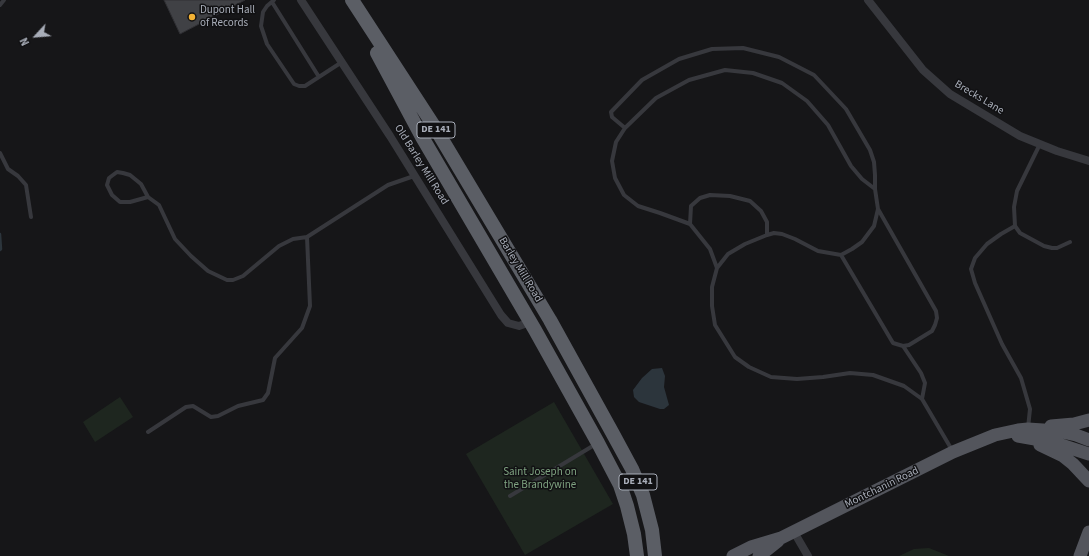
<!DOCTYPE html>
<html>
<head>
<meta charset="utf-8">
<style>
	body { margin:0 }
	#map { position:relative; width:1089px; height:556px; overflow:hidden; background:#161618; font-family:"Source Sans 3",sans-serif }
	canvas { display:block }
	.north { position:absolute; left:16px; top:16px; width:40px; height:40px; -webkit-text-stroke:3px #111113; paint-order:stroke; rotate:244deg; font-size:11px; font-weight:700; line-height:16px; text-align:center; color:#a8adb8 }
	.north::after { content:''; display:block; margin:auto; width:14px; height:18px; background:#a8adb8; clip-path:polygon(50% 0,100% 100%,50% 72%,0 100%) }
</style>
</head>
<body>
<div id="map">
<canvas width="1089" height="556"></canvas>
<div class="north">N</div>
</div>
<script>
const context = document.querySelector('canvas').getContext('2d');
context.lineJoin = 'round';
function paint(path, color) {
  context.fillStyle = color;
  context.fill(path, 'evenodd');
}
function toPath(rows) {
  const path = new Path2D();
  for (const r of rows) {
    path.moveTo(r[0], r[1]);
    for (let i = 2; i < r.length; i += 2) path.lineTo(r[i], r[i + 1]);
  }
  return path;
}
function strokePath(path, color, width, dash) {
  context.strokeStyle = color;
  context.lineWidth = width;
  context.lineCap = dash ? 'butt' : 'round';
  context.setLineDash(dash || []);
  context.stroke(path);
}
function write(font, color, halo, rows, align = 'center') {
  context.font = font + ' "Source Sans 3",sans-serif';
  context.lineWidth = 3;
  context.setLineDash([]);
  context.textBaseline = 'middle';
  context.strokeStyle = halo;
  context.fillStyle = color;
  for (const [text, x, y, turn = 0] of rows) {
    context.save();
    context.translate(x, y);
    context.rotate((+turn || 0) * Math.PI / 180);
    context.textAlign = isNaN(turn) ? turn : align;
    if (halo) context.strokeText(text, 0, 0);
    context.fillText(text, 0, 0);
    context.restore();
  }
}
paint(toPath([
	[120,397,133,417,95,442,83,422],
	[554,402,613,504,525,555,466,454],
	[929,548,949,556,899,556,914,549]
]), '#1e261f');
paint(toPath([
	[662,368,665,376,664,387,669,405,664,409,660,409,639,402,634,397,633,390,642,378,652,369]
]), '#2c353c');
strokePath(toPath([
	[0,234,1,249,0,250]
]), '#2c353c', 2.5);
const building = toPath([
	[164,0,245,0,180,34,164,0]
]);
paint(building, '#404145');
strokePath(building, '#303034', 1);
strokePath(toPath([
	[274,0,267,6,263,12,261,26,267,44,294,84,299,86,305,86,342,62],
	[272,2,319,77],
	[0,5,4,0],
	[625,128,612,117,611,112,642,80,679,59,712,49,743,48,779,57,814,75,846,109,870,150,874,162,875,175,875,189,878,209,874,226,862,242,852,249,841,255,818,251,795,239,782,234,774,233,767,235],
	[1040,144,1017,191,1014,207,1015,226,1020,233,1044,246,1052,248,1057,248,1070,242],
	[0,153,8,169,18,176,26,185,31,217],
	[148,197,130,202,120,202,112,195,107,185,109,178,117,172,123,173,130,175,141,184,148,197,159,205,175,239,191,256,208,271,227,280,233,280,243,276,279,246,293,239,307,237],
	[690,224,660,213,638,206,624,195,615,178,612,161,616,142,625,128,656,98,689,80,725,70,753,73,782,83,807,101,828,125,851,166,862,179,875,189],
	[1015,226,1001,234,987,244,975,258,971,269,975,283,1002,344,1021,378,1030,409,1028,428],
	[841,255,893,343,903,346,909,345,932,331,935,325,937,318,936,311,878,209],
	[717,268,710,249,690,224,691,206,700,198,710,195,730,196,750,201,761,211,767,222,767,235,745,244,728,254,717,268,712,287,712,306,715,325,735,357,749,367,771,377,797,379,823,377,850,373,873,375,904,386,922,399,952,450],
	[903,346,921,373,925,383,922,399],
	[148,432,186,407,193,406,211,417,218,416,238,406,263,400,268,393,275,358,302,328,310,306,307,237,388,185,414,176],
	[510,496,596,444]
]), '#37383d', 4);
strokePath(toPath([
	[301,0,390,136,501,315,508,323,519,326,530,322],
	[868,0,923,70,950,94,1020,136,1057,151,1089,161],
	[794,532,808,556]
]), '#37383d', 8);
strokePath(toPath([
	[1051,426,1074,424,1089,420],
	[1018,436,1052,442,1089,454],
	[1040,445,1063,456,1073,464,1089,481],
	[733,556,751,547,781,538,953,452,995,435,1018,430,1028,429,1058,431,1076,435,1089,440],
	[759,556,778,541],
	[1080,556,1089,532]
]), '#53555c', 13);
strokePath(toPath([
	[352,0,434,126,550,320,613,434,632,469,643,495,652,530,655,556],
	[377,53,422,137,535,330,598,443,620,485,627,506,634,534,637,556]
]), '#5b5e65', 14);
for (const [x, y, r, color] of [
	[192,17,4,"#f2b134"]
]) {
  const dot = new Path2D();
  dot.arc(x, y, r, 0, 2 * Math.PI);
  context.fillStyle = color;
  context.fill(dot);
  strokePath(dot, '#111113', 1.5);
}
for (const [x, y, w] of [
	[436,130,38],
	[638,482,38]
]) {
  const box = new Path2D();
  box.roundRect(x - w / 2, y - 8, w, 16, 3);
  context.fillStyle = '#111113';
  context.fill(box);
  strokePath(box, '#a8adb8', 1);
}
write('bold 10px', '#a8adb8', null, [
	["DE 141",436,130],
	["DE 141",638,482]
]);
write('11px', '#a8adb8', '#111113', [
	["Dupont Hall",200,11],
	["of Records",200,24]
], 'left');
write('11px', '#a8adb8', '#111113', [
	["Brecks Lane",979,98,31],
	["Old Barley Mill Road",421,165,58],
	["Barley Mill Road",520,270,59],
	["Montchanin Road",882,488,-26]
]);
write('11px', '#7fa381', '#111113', [
	["Saint Joseph on",540,473],
	["the Brandywine",540,486]
]);
</script>
</body>
</html>
